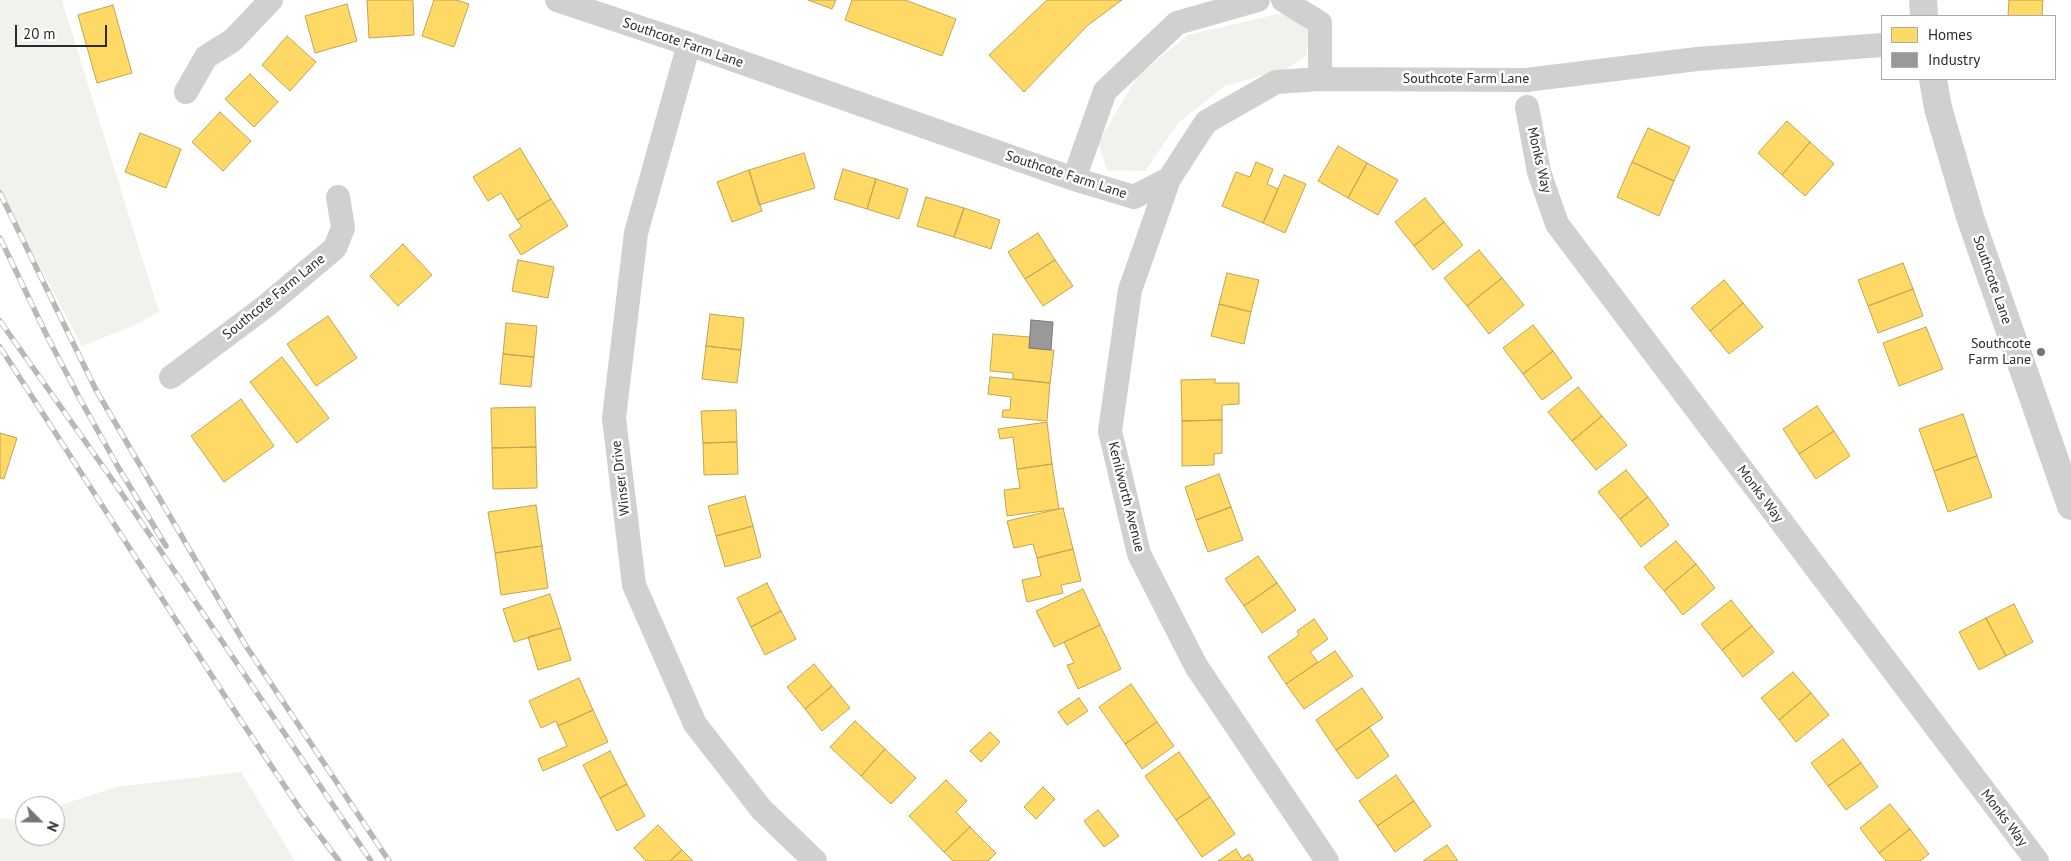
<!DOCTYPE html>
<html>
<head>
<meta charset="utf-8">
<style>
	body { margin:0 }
	#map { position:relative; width:2071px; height:861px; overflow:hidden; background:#fff; font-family:"PT Sans",sans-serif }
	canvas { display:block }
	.legend { position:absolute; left:1881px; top:15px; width:175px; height:65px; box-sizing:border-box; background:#fff; border:1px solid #aaa; margin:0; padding:6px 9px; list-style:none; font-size:15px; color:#2b2b2b }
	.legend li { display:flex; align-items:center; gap:10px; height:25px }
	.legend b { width:25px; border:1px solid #aaa }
	.north { position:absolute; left:15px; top:796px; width:50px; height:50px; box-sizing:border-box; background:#fff; border:1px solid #aaa; border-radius:50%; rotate:113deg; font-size:14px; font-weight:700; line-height:20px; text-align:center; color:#2b2b2b }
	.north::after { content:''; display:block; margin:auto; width:18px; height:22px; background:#757575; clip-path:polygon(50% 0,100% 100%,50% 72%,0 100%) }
	.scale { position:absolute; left:15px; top:25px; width:92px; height:22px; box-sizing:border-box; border:2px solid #2b2b2b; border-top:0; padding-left:6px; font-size:15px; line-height:18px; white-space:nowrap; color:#2b2b2b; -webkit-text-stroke:4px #fff; paint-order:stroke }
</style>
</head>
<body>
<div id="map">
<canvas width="2071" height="861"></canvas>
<ul class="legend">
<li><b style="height:14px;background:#ffd966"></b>Homes</li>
<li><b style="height:14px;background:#999"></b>Industry</li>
</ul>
<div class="north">N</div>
<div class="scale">20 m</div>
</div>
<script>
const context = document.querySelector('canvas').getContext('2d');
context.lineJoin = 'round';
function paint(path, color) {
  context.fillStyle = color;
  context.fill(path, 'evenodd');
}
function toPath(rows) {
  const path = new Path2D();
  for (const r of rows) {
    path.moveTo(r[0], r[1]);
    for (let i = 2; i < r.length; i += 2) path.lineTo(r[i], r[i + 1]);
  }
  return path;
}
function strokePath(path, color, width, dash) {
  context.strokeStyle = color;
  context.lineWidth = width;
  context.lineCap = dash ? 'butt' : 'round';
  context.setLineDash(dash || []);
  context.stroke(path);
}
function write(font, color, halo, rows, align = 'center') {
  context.font = font + ' "PT Sans",sans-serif';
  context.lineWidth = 5;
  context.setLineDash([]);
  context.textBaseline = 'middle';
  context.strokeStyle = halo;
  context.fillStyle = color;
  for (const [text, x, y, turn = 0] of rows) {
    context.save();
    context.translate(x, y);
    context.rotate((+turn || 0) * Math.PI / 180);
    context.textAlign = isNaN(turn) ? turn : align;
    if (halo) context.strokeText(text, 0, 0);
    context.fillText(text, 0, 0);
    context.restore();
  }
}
paint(toPath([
	[0,0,64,0,62,1,159,312,131,327,82,346,0,192],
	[1282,13,1310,31,1306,56,1288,68,1225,86,1178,123,1145,171,1107,170,1098,143,1138,75,1188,35],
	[241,772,295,861,0,861,0,818,16,820,25,817,25,836,55,836,55,807,116,787]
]), '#f1f2eb');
const homes = toPath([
	[367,0,413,0,414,35,369,38,367,0],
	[434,0,456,0,469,4,454,47,422,36,434,0],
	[808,0,836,0,832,9,808,0],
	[852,0,905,0,956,19,942,56,845,20,852,0],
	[1047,0,1122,0,1088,25,1024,92,989,55,1047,0],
	[2009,0,2043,0,2042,16,2008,16,2009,0],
	[347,4,357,41,315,53,305,16,347,4],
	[113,5,132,73,97,83,78,15,113,5],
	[287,36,316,62,290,91,262,65,287,36],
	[250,74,278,102,254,127,225,99,250,74],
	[220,112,251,141,223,171,192,142,220,112],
	[1787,121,1810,142,1782,175,1758,153,1787,121],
	[1648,128,1690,147,1674,181,1632,162,1648,128],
	[140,133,181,149,166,188,125,172,140,133],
	[1810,142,1834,164,1805,196,1782,175,1810,142],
	[1338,146,1367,163,1348,198,1318,181,1338,146],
	[520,148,551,199,517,220,501,193,488,201,473,177,520,148],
	[804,153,815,188,759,205,749,170,804,153],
	[1256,162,1273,169,1267,184,1278,189,1263,223,1222,206,1236,172,1250,177,1256,162],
	[1632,162,1674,181,1659,216,1617,197,1632,162],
	[1367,163,1398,180,1378,215,1348,198,1367,163],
	[843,169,876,179,867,209,834,199,843,169],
	[749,170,762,211,732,222,717,182,749,170],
	[1284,175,1306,184,1285,233,1263,223,1284,175],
	[876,179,908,189,899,219,867,209,876,179],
	[926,197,964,208,954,237,917,226,926,197],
	[1425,198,1444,222,1414,246,1395,222,1425,198],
	[551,199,568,226,521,255,509,235,522,227,517,220,551,199],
	[964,208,1000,220,991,249,954,237,964,208],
	[1444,222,1463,245,1433,270,1414,246,1444,222],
	[1038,233,1055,260,1025,279,1008,252,1038,233],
	[403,244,432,275,398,306,370,276,403,244],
	[1479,250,1502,278,1467,306,1444,278,1479,250],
	[518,260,554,267,548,298,512,291,518,260],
	[1055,260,1073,286,1043,306,1025,279,1055,260],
	[1903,263,1913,289,1868,306,1858,280,1903,263],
	[1227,273,1259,280,1251,312,1219,304,1227,273],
	[1502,278,1524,305,1489,334,1467,306,1502,278],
	[1724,280,1743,303,1710,331,1691,308,1724,280],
	[1913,289,1923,316,1878,333,1868,306,1913,289],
	[1743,303,1763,327,1729,354,1710,331,1743,303],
	[1219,304,1251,312,1244,344,1211,336,1219,304],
	[710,314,744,318,741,350,706,346,710,314],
	[328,316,357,358,316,386,287,344,328,316],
	[506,323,537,326,534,357,503,354,506,323],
	[1533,325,1553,351,1523,374,1503,348,1533,325],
	[1926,327,1943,369,1899,386,1883,343,1926,327],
	[993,334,1030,337,1029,348,1054,350,1050,383,1013,379,1013,373,990,371,993,334],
	[706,346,741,350,737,383,702,379,706,346],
	[1553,351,1572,378,1542,400,1523,374,1553,351],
	[503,354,534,357,531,387,500,384,503,354],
	[282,357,329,418,297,443,250,382,282,357],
	[990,377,1050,383,1047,421,1002,417,1003,410,1010,410,1011,397,988,394,990,377],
	[1215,379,1215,383,1239,383,1239,404,1222,405,1222,420,1182,421,1181,380,1215,379],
	[1578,387,1602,416,1572,441,1548,412,1578,387],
	[241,399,274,446,224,482,191,436,241,399],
	[1817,406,1834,431,1799,454,1783,429,1817,406],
	[535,407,536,447,492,448,491,408,535,407],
	[736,410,737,442,703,443,701,411,736,410],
	[1963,414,1977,456,1934,471,1919,429,1963,414],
	[1602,416,1627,445,1596,470,1572,441,1602,416],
	[1222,420,1222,453,1214,454,1214,465,1182,466,1182,421,1222,420],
	[1047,422,1052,464,1017,469,1013,437,1000,439,998,429,1047,422],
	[1834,431,1850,456,1816,479,1799,454,1834,431],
	[0,433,17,438,4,479,0,478,0,433],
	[737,442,738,474,704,475,703,443,737,442],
	[536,447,537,488,493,489,492,448,536,447],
	[1977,456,1992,497,1948,512,1934,471,1977,456],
	[1052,464,1059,509,1007,516,1004,490,1020,488,1017,469,1052,464],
	[1626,470,1648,497,1620,519,1598,492,1626,470],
	[1219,474,1231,507,1196,520,1185,487,1219,474],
	[745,496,753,526,716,536,708,506,745,496],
	[1648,497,1669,525,1641,547,1620,519,1648,497],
	[536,505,542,546,495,553,488,512,536,505],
	[1231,507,1243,540,1208,552,1196,520,1231,507],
	[1063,508,1073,549,1037,558,1033,544,1014,548,1007,521,1063,508],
	[753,526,761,557,725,567,716,536,753,526],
	[1676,541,1696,564,1664,591,1644,567,1676,541],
	[542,546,548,588,501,595,495,553,542,546],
	[1073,549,1081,581,1061,585,1063,593,1027,602,1022,580,1041,576,1037,558,1073,549],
	[1258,556,1277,583,1244,606,1225,579,1258,556],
	[1696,564,1715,588,1683,615,1664,591,1696,564],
	[767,583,781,611,751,627,737,598,767,583],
	[1277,583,1296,610,1262,633,1244,606,1277,583],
	[1083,589,1100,625,1054,647,1036,611,1083,589],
	[550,594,561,628,514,642,503,609,550,594],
	[1731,600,1752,626,1722,650,1701,624,1731,600],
	[2014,604,2033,642,2006,656,1986,618,2014,604],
	[781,611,796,639,765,655,751,627,781,611],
	[1986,618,2006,656,1979,670,1959,632,1986,618],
	[1314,619,1328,639,1310,652,1318,662,1286,684,1268,657,1299,635,1297,631,1314,619],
	[1100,625,1121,669,1078,689,1067,665,1074,663,1064,642,1100,625],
	[1752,626,1774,652,1743,677,1722,650,1752,626],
	[561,628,571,660,538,670,528,637,561,628],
	[1335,651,1353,676,1304,709,1286,684,1335,651],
	[814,664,832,686,805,709,787,687,814,664],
	[1793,672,1811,693,1779,720,1761,698,1793,672],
	[579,678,593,710,558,726,556,721,541,728,529,701,579,678],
	[1131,684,1157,722,1125,744,1099,707,1131,684],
	[832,686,850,708,822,731,805,709,832,686],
	[1362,688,1383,718,1336,750,1316,720,1362,688],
	[1811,693,1829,715,1796,742,1779,720,1811,693],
	[1079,698,1088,711,1067,725,1058,712,1079,698],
	[593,710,608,742,543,771,538,759,567,746,558,726,593,710],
	[855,721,885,749,861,776,830,747,855,721],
	[1157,722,1174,746,1142,769,1125,744,1157,722],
	[1369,727,1389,756,1357,779,1336,750,1369,727],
	[990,732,1000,742,981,762,970,751,990,732],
	[1843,739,1861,763,1828,786,1811,763,1843,739],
	[885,749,916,778,891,804,861,776,885,749],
	[610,751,627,784,600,798,583,765,610,751],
	[1179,752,1210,797,1176,820,1145,776,1179,752],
	[1861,763,1878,787,1846,810,1828,786,1861,763],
	[1396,775,1414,801,1377,826,1359,801,1396,775],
	[946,780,967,801,956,812,970,827,944,852,909,816,946,780],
	[627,784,645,816,617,831,600,798,627,784],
	[1043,787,1055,799,1036,819,1024,807,1043,787],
	[1210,797,1235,834,1202,857,1176,820,1210,797],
	[1414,801,1431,826,1395,852,1377,826,1414,801],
	[1890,804,1910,829,1879,853,1860,828,1890,804],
	[1098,810,1119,836,1104,847,1084,821,1098,810],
	[658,825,682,850,670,861,646,861,634,848,658,825],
	[970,827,996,853,988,861,953,861,944,852,970,827],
	[1910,829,1929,854,1920,861,1886,861,1879,853,1910,829],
	[1447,845,1458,861,1423,861,1447,845],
	[1236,849,1242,859,1249,854,1254,861,1218,861,1236,849],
	[682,850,693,861,670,861,682,850]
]);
paint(homes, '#ffd966');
strokePath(homes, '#bfa554', 1);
const industry = toPath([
	[1031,320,1053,322,1051,350,1029,348,1031,320]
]);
paint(industry, '#999');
strokePath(industry, '#787878', 1);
strokePath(toPath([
	[557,0,689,44,1074,179,1134,197,1169,179,1206,122,1276,82,1320,79,1526,80,1697,59,1882,45],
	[1283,0,1320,23,1320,79],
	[689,44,636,233,614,418,634,585,695,724,762,810,815,861],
	[186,92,206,57,233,40,271,0],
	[1527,107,1539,172,1557,224,2037,861],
	[1074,179,1105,91,1177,23,1258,0],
	[1169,179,1130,290,1110,431,1139,554,1196,666,1327,861],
	[171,377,266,306,335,248,343,228,338,197]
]), '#d0d0d0', 24);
strokePath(toPath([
	[1923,0,1924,16],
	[1933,79,1938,108,1970,217,2071,506]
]), '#d0d0d0', 28);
const rail = toPath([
	[0,193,96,390,246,646,389,861],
	[0,238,48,338,80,399,118,467,166,546],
	[0,321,116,485,371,861],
	[0,347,230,704,304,815,339,861]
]);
strokePath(rail, '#b8b8b8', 5.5);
strokePath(rail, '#fff', 4, [11]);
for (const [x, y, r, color] of [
	[2041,352,5,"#757575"]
]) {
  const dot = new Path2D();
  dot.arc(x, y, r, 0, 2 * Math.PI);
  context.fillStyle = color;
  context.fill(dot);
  strokePath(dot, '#fff', 2);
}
write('14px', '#2b2b2b', '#fff', [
	["Southcote Farm Lane",683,43,19],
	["Southcote Farm Lane",1466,79],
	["Monks Way",1539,160,77],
	["Southcote Farm Lane",1066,175,18],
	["Southcote Lane",1992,280,71],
	["Southcote Farm Lane",274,297,-39],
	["Winser Drive",621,478,-97],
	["Monks Way",1760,494,53],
	["Kenilworth Avenue",1126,497,76],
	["Monks Way",2004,818,53]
]);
write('14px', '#2b2b2b', '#fff', [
	["Southcote",2031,344],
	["Farm Lane",2031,360]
], 'right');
</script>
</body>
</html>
